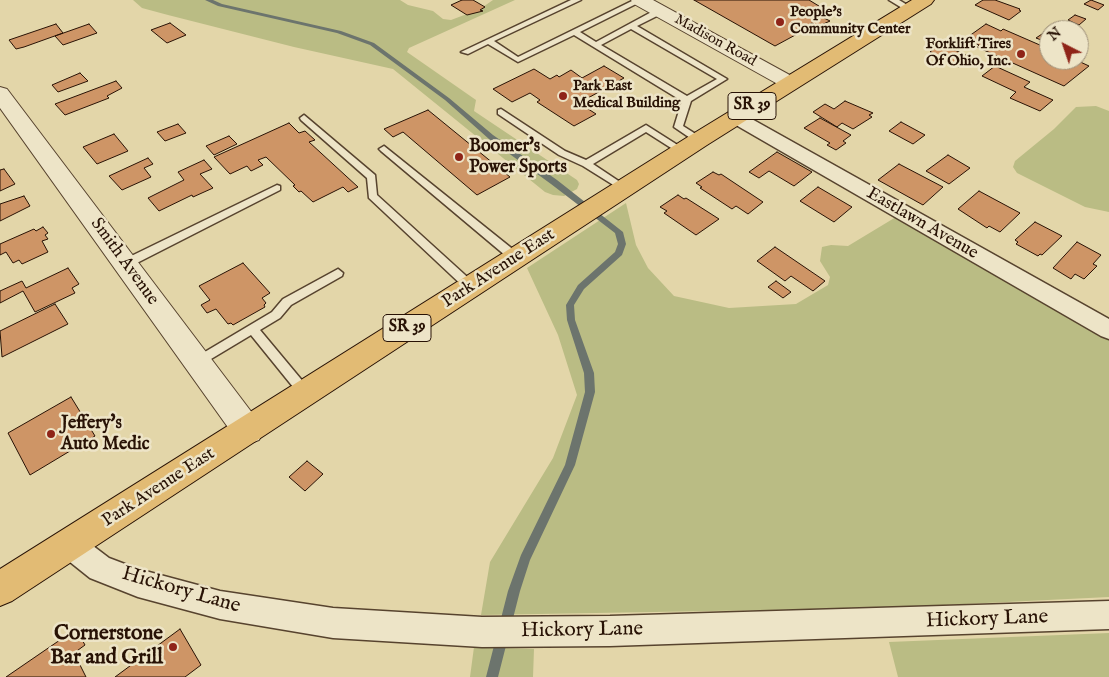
<!DOCTYPE html>
<html>
<head>
<meta charset="utf-8">
<style>
	body { margin:0 }
	#map { position:relative; width:1109px; height:677px; overflow:hidden; background:#e3d6a9; font-family:"IM FELL English",serif }
	canvas { display:block }
	.north { position:absolute; left:1039px; top:20px; width:50px; height:50px; box-sizing:border-box; background:#ede4c7; border:1px solid #9e9079; border-radius:50%; rotate:319deg; font-size:14px; font-weight:700; line-height:20px; text-align:center; color:#281205 }
	.north::after { content:''; display:block; margin:auto; width:18px; height:22px; background:#8f2418; clip-path:polygon(50% 0,100% 100%,50% 72%,0 100%) }
</style>
</head>
<body>
<div id="map">
<canvas width="1109" height="677"></canvas>
<div class="north">N</div>
</div>
<script>
const context = document.querySelector('canvas').getContext('2d');
context.lineJoin = 'round';
function paint(path, color) {
  context.fillStyle = color;
  context.fill(path, 'evenodd');
}
function toPath(rows) {
  const path = new Path2D();
  for (const r of rows) {
    path.moveTo(r[0], r[1]);
    for (let i = 2; i < r.length; i += 2) path.lineTo(r[i], r[i + 1]);
  }
  return path;
}
function strokePath(path, color, width, dash) {
  context.strokeStyle = color;
  context.lineWidth = width;
  context.lineCap = dash ? 'butt' : 'round';
  context.setLineDash(dash || []);
  context.stroke(path);
}
function write(font, color, halo, rows, align = 'center') {
  context.font = font + ' "IM FELL English",serif';
  context.lineWidth = 5;
  context.setLineDash([]);
  context.textBaseline = 'middle';
  context.strokeStyle = halo;
  context.fillStyle = color;
  for (const [text, x, y, turn = 0] of rows) {
    context.save();
    context.translate(x, y);
    context.rotate((+turn || 0) * Math.PI / 180);
    context.textAlign = isNaN(turn) ? turn : align;
    if (halo) context.strokeText(text, 0, 0);
    context.fillText(text, 0, 0);
    context.restore();
  }
}
paint(toPath([
	[133,0,400,0,408,5,433,11,443,19,451,20,480,9,493,0,515,0,409,48,407,52,476,100,474,111,577,180,579,184,577,189,564,196,553,195,545,192,393,69,294,47,168,15,142,8],
	[1096,106,1109,111,1109,212,1085,207,1017,173,1013,167,1015,161,1054,129,1076,107],
	[626,203,636,245,648,268,674,296,729,308,796,304,828,285,830,277,820,261,822,247,831,245,848,246,896,217,1109,340,1109,597,883,608,481,615,490,562,553,458,577,395,558,335,527,268],
	[1109,633,1109,677,898,677,889,642],
	[474,647,534,649,533,677,470,677]
]), '#babc84');
paint(toPath([
	[205,0,213,0,222,4,341,31,374,43,449,98,493,135,557,180,623,232,626,244,622,255,584,289,574,305,575,320,594,373,595,392,575,465,530,560,520,591,498,677,486,677,508,591,521,555,565,465,585,392,584,373,567,320,566,305,578,285,615,252,618,244,615,233,551,184,489,139,445,100,370,45,337,33,218,6,205,0]
]), '#6c746d');
const building = toPath([
	[462,0,473,0,485,7,480,10,483,11,467,15,451,5,462,0],
	[694,0,809,0,832,14,824,18,830,21,819,26,812,23,796,32,799,33,775,46,694,0],
	[983,0,995,0,1020,9,1019,10,1021,11,1009,20,975,5,983,0],
	[1091,0,1104,5,1098,10,1084,4,1091,0],
	[1075,15,1086,19,1079,25,1068,20,1075,15],
	[170,23,186,35,167,43,151,30,170,23],
	[56,24,63,33,24,47,16,49,9,40,56,24],
	[89,24,97,33,63,45,55,36,89,24],
	[986,24,1001,31,1003,29,1049,49,1049,60,1076,60,1089,66,1064,86,977,47,979,45,965,39,986,24],
	[1045,32,1049,34,1049,43,1036,38,1045,32],
	[939,45,944,47,946,46,972,58,959,67,933,55,935,54,930,52,939,45],
	[604,66,624,78,579,103,596,114,574,126,537,102,540,100,530,93,512,102,493,89,534,69,550,79,557,75,559,77,571,70,582,78,604,66],
	[995,66,1030,82,1024,87,1053,100,1040,111,1010,98,1016,92,982,76,995,66],
	[80,73,88,81,58,92,52,85,80,73],
	[116,81,122,88,107,96,109,98,65,115,55,104,116,81],
	[845,101,873,113,869,115,872,117,853,129,842,123,837,127,813,112,825,104,834,109,845,101],
	[428,110,510,177,477,195,403,132,393,137,384,129,428,110],
	[820,118,851,135,843,141,846,143,836,150,827,145,830,143,804,128,820,118],
	[901,122,925,135,913,144,889,131,901,122],
	[289,123,299,133,305,131,315,140,309,142,358,187,348,192,343,187,313,202,301,191,299,192,293,186,295,185,266,157,258,160,263,165,251,171,247,166,230,174,214,157,289,123],
	[178,124,186,133,165,141,157,132,178,124],
	[114,134,128,151,97,164,83,147,114,134],
	[229,136,237,144,214,155,206,146,229,136],
	[777,152,812,172,794,186,769,171,759,178,749,172,777,152],
	[948,155,970,168,949,184,926,171,948,155],
	[148,158,153,164,144,168,151,177,122,190,109,176,148,158],
	[204,160,212,169,200,174,213,188,193,197,192,195,159,211,148,198,184,180,178,172,204,160],
	[899,164,943,187,923,205,878,180,899,164],
	[4,169,15,184,0,191,0,170,4,169],
	[713,172,719,175,721,174,763,202,748,214,736,206,732,209,700,188,702,187,696,183,713,172],
	[818,187,852,207,834,222,800,201,818,187],
	[979,191,1020,213,1000,232,989,226,987,228,958,209,979,191],
	[678,195,684,199,686,198,719,219,696,235,664,213,667,211,660,207,678,195],
	[24,196,30,206,0,221,0,204,24,196],
	[1035,222,1062,236,1042,255,1040,254,1038,256,1016,244,1018,242,1015,240,1035,222],
	[43,227,48,233,45,235,48,239,42,241,48,252,22,264,19,260,13,263,6,252,0,255,0,244,34,229,36,231,43,227],
	[1077,242,1101,255,1093,264,1097,266,1084,279,1075,274,1071,279,1053,268,1077,242],
	[775,247,825,281,813,291,791,276,785,281,757,261,775,247],
	[243,263,270,293,262,298,266,303,264,305,265,307,233,325,231,323,228,324,216,309,207,313,201,305,210,300,199,286,243,263],
	[68,268,79,284,72,288,75,293,35,312,23,291,0,303,0,291,22,281,26,288,68,268],
	[776,281,791,292,783,298,768,287,776,281],
	[55,304,68,324,2,357,0,331,55,304],
	[71,397,95,436,30,475,8,433,71,397],
	[307,461,323,474,305,491,289,477,307,461],
	[76,629,85,645,74,653,86,677,6,677,76,629],
	[180,629,201,665,185,677,115,677,180,629]
]);
paint(building, '#ce9566');
strokePath(building, '#281205', 1);
const service = toPath([
	[571,0,581,0,494,41,518,57,634,0,644,0,580,32,596,42,657,9,663,9,663,13,637,26,727,79,691,101,683,126,702,138,702,142,696,142,674,127,682,101,574,35,518,62,488,44,468,54,461,52,571,0],
	[631,29,717,79,687,96,601,45,631,29],
	[889,0,899,0,914,9,907,11,889,0],
	[501,109,565,151,586,160,646,125,687,151,682,154,679,153,646,132,593,164,626,186,628,188,623,191,583,166,559,155,498,114,498,110,501,109],
	[304,115,375,175,377,195,475,284,476,287,475,290,467,290,369,198,367,178,301,120,300,118,304,115],
	[384,146,520,255,521,258,520,261,512,261,381,151,379,149,384,146],
	[277,185,280,186,280,190,129,267,125,268,120,264,121,261,277,185],
	[338,269,343,273,342,276,291,305,280,318,260,330,310,390,312,394,310,398,306,399,302,398,251,335,201,365,193,365,191,362,193,359,272,312,283,299,338,269]
]);
const minor = toPath([
	[735,112,741,113,1109,319,1109,339,1101,336,729,121,726,117,729,113,735,112],
	[70,532,80,536,109,558,138,569,220,591,333,608,482,617,610,616,1109,601,1109,629,610,646,482,647,333,638,220,619,138,597,90,578,60,554,56,545,60,536,70,532]
]);
const tertiary = toPath([
	[631,0,653,0,797,79,800,83,797,87,790,89,783,87,634,4,631,0],
	[0,87,7,89,259,422,263,431,259,440,248,444,237,440,0,108,0,87]
]);
const primary = toPath([
	[912,0,934,0,931,4,707,145,12,601,0,606,0,569,691,135,912,0]
]);
strokePath(service, '#57432e', 3);
strokePath(minor, '#57432e', 3);
strokePath(tertiary, '#57432e', 2);
strokePath(primary, '#281205', 2);
paint(service, '#ede4c7');
paint(minor, '#ede4c7');
paint(tertiary, '#ede4c7');
paint(primary, '#e2bb74');
for (const [x, y, r, color] of [
	[780,22,5,"#8f2418"],
	[1021,54,5,"#8f2418"],
	[563,96,5,"#8f2418"],
	[459,157,5,"#8f2418"],
	[51,434,5,"#8f2418"],
	[173,647,5,"#8f2418"]
]) {
  const dot = new Path2D();
  dot.arc(x, y, r, 0, 2 * Math.PI);
  context.fillStyle = color;
  context.fill(dot);
  strokePath(dot, '#ede4c7', 2);
}
write('bold 15px', '#281205', '#ede4c7', [
	["People's",790,13],
	["Community Center",790,30],
	["Forklift Tires",1011,45,"right"],
	["Of Ohio, Inc.",1011,62,"right"],
	["Park East",573,87],
	["Medical Building",573,104]
], 'left');
write('15px', '#281205', '#ede4c7', [
	["Madison Road",715,41,29]
]);
for (const [x, y, w] of [
	[752,106,48],
	[407,328,48]
]) {
  const box = new Path2D();
  box.roundRect(x - w / 2, y - 13.5, w, 27, 4);
  context.fillStyle = '#ede4c7';
  context.fill(box);
  strokePath(box, '#281205', 1);
}
write('bold 16px', '#281205', null, [
	["SR 39",752,106],
	["SR 39",407,328]
]);
write('bold 18px', '#281205', '#ede4c7', [
	["Boomer's",469,147],
	["Power Sports",469,168],
	["Jeffery's",61,424],
	["Auto Medic",61,445]
], 'left');
write('18px', '#281205', '#ede4c7', [
	["Eastlawn Avenue",922,224,30],
	["Smith Avenue",124,262,54],
	["Park Avenue East",499,269,-33],
	["Park Avenue East",159,488,-33]
]);
write('21px', '#281205', '#ede4c7', [
	["Hickory Lane",181,591,16],
	["Hickory Lane",987,620,-2],
	["Hickory Lane",582,631,-1]
]);
write('bold 21px', '#281205', '#ede4c7', [
	["Cornerstone",163,635],
	["Bar and Grill",163,659]
], 'right');
</script>
</body>
</html>
